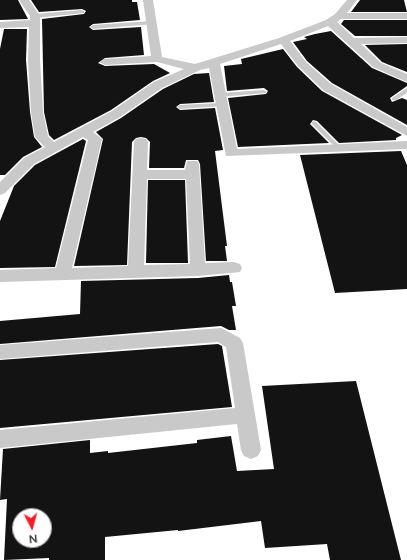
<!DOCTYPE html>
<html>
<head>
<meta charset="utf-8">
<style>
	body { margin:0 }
	#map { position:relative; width:407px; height:560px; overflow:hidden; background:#fff; font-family:Lato,sans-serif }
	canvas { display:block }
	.north { position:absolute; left:12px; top:508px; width:40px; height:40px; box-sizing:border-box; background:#fff; border:1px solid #ababab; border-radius:50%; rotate:174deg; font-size:11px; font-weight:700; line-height:16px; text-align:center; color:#2c2c2c }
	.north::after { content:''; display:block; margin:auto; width:14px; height:18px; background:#f41c28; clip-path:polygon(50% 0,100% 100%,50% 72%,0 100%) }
</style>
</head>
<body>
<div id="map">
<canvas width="407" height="560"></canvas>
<div class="north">N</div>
</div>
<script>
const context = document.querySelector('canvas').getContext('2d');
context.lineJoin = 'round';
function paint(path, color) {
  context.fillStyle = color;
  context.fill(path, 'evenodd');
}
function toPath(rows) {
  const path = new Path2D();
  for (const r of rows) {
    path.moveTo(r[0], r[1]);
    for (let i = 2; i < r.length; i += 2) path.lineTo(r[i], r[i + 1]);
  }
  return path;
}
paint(toPath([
	[0,0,18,0,28,19,0,20],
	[31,0,132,0,132,2,137,2,140,20,93,24,89,27,93,30,141,27,144,55,105,58,98,63,105,66,154,64,170,73,153,81,111,110,54,140,49,135,44,112,42,19,84,14,86,11,82,9,39,12],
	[360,0,404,0,407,12,351,12],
	[344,20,407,20,407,36,355,36,341,24],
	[4,29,27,29,26,60,30,112,34,137,42,147,23,157,5,175,0,175,0,49],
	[331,31,372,68,407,83,407,86,390,98,392,102,402,98,407,100,407,125,332,83,307,61,293,42,307,39,304,37,315,34],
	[407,44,407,72,382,62,365,45],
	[283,49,297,67,322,91,402,135,396,138,396,140,339,143,317,121,313,120,310,124,329,143,238,147,228,98,266,94,268,91,264,88,227,91,224,66,242,64,241,59],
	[209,73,214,102,180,104,176,107,180,110,215,108,223,150,215,151,227,246,225,246,227,261,206,261,200,164,198,160,186,160,184,168,149,168,150,142,146,138,141,137,136,138,132,142,127,265,74,266,103,139,96,132,121,118,163,89,194,74],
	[83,139,86,141,55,267,0,268,0,221,14,186,35,165],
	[401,151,407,165,407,289,335,293,300,155],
	[148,180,185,180,188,263,146,263],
	[229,275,230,282,232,282,236,306,232,306,236,330,229,330,221,326,0,344,0,321,80,314,81,281,198,278],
	[218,344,222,346,232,407,0,428,0,360],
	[356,381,401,560,330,560,327,544,265,548,261,521,178,531,178,530,105,537,105,560,49,560,49,558,4,560,7,499,0,500,3,449,90,440,90,453,108,451,108,453,197,443,197,440,231,436,237,471,274,469,262,386],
	[20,516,44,516,44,540,20,540]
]), '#131313');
paint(toPath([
	[82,10,84,11,84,13,35,18,32,16,35,14,82,10],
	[152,21,155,23,154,24,93,29,90,27,93,25,152,21],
	[407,88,407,93,396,100,392,100,392,98,407,88],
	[264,90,266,91,266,93,220,97,217,95,220,93,264,90],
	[221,103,223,104,223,106,180,109,177,107,180,105,221,103],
	[314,121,316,122,341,147,341,149,337,149,311,123,314,121]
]), '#c9c9c9');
paint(toPath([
	[19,0,29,0,40,16,40,60,43,112,48,136,54,142,112,111,154,82,184,69,157,62,105,65,99,62,105,59,151,56,143,0,153,0,162,57,195,64,279,38,326,20,335,14,347,0,357,0,347,13,407,13,407,19,341,19,337,22,354,38,407,37,407,43,361,44,381,63,407,74,407,82,373,67,328,26,290,41,306,62,331,84,407,127,407,136,323,90,298,66,281,44,220,64,237,149,407,141,407,149,226,156,209,68,200,70,162,88,120,117,93,132,102,139,72,268,128,266,134,142,136,139,141,138,146,139,148,142,147,170,185,170,187,161,197,161,199,164,205,263,234,262,240,264,242,268,240,272,198,276,0,282,0,270,56,268,88,140,83,137,34,164,5,193,0,195,0,182,24,158,45,147,35,137,31,112,28,60,29,27,0,28,0,22,30,20,30,16,19,0],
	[147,179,186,179,190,264,144,265,147,179],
	[221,328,240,338,243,343,261,450,258,456,251,459,244,456,241,450,237,424,0,448,0,430,235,408,226,347,218,342,0,359,0,345,221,328]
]), '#c9c9c9');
</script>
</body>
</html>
